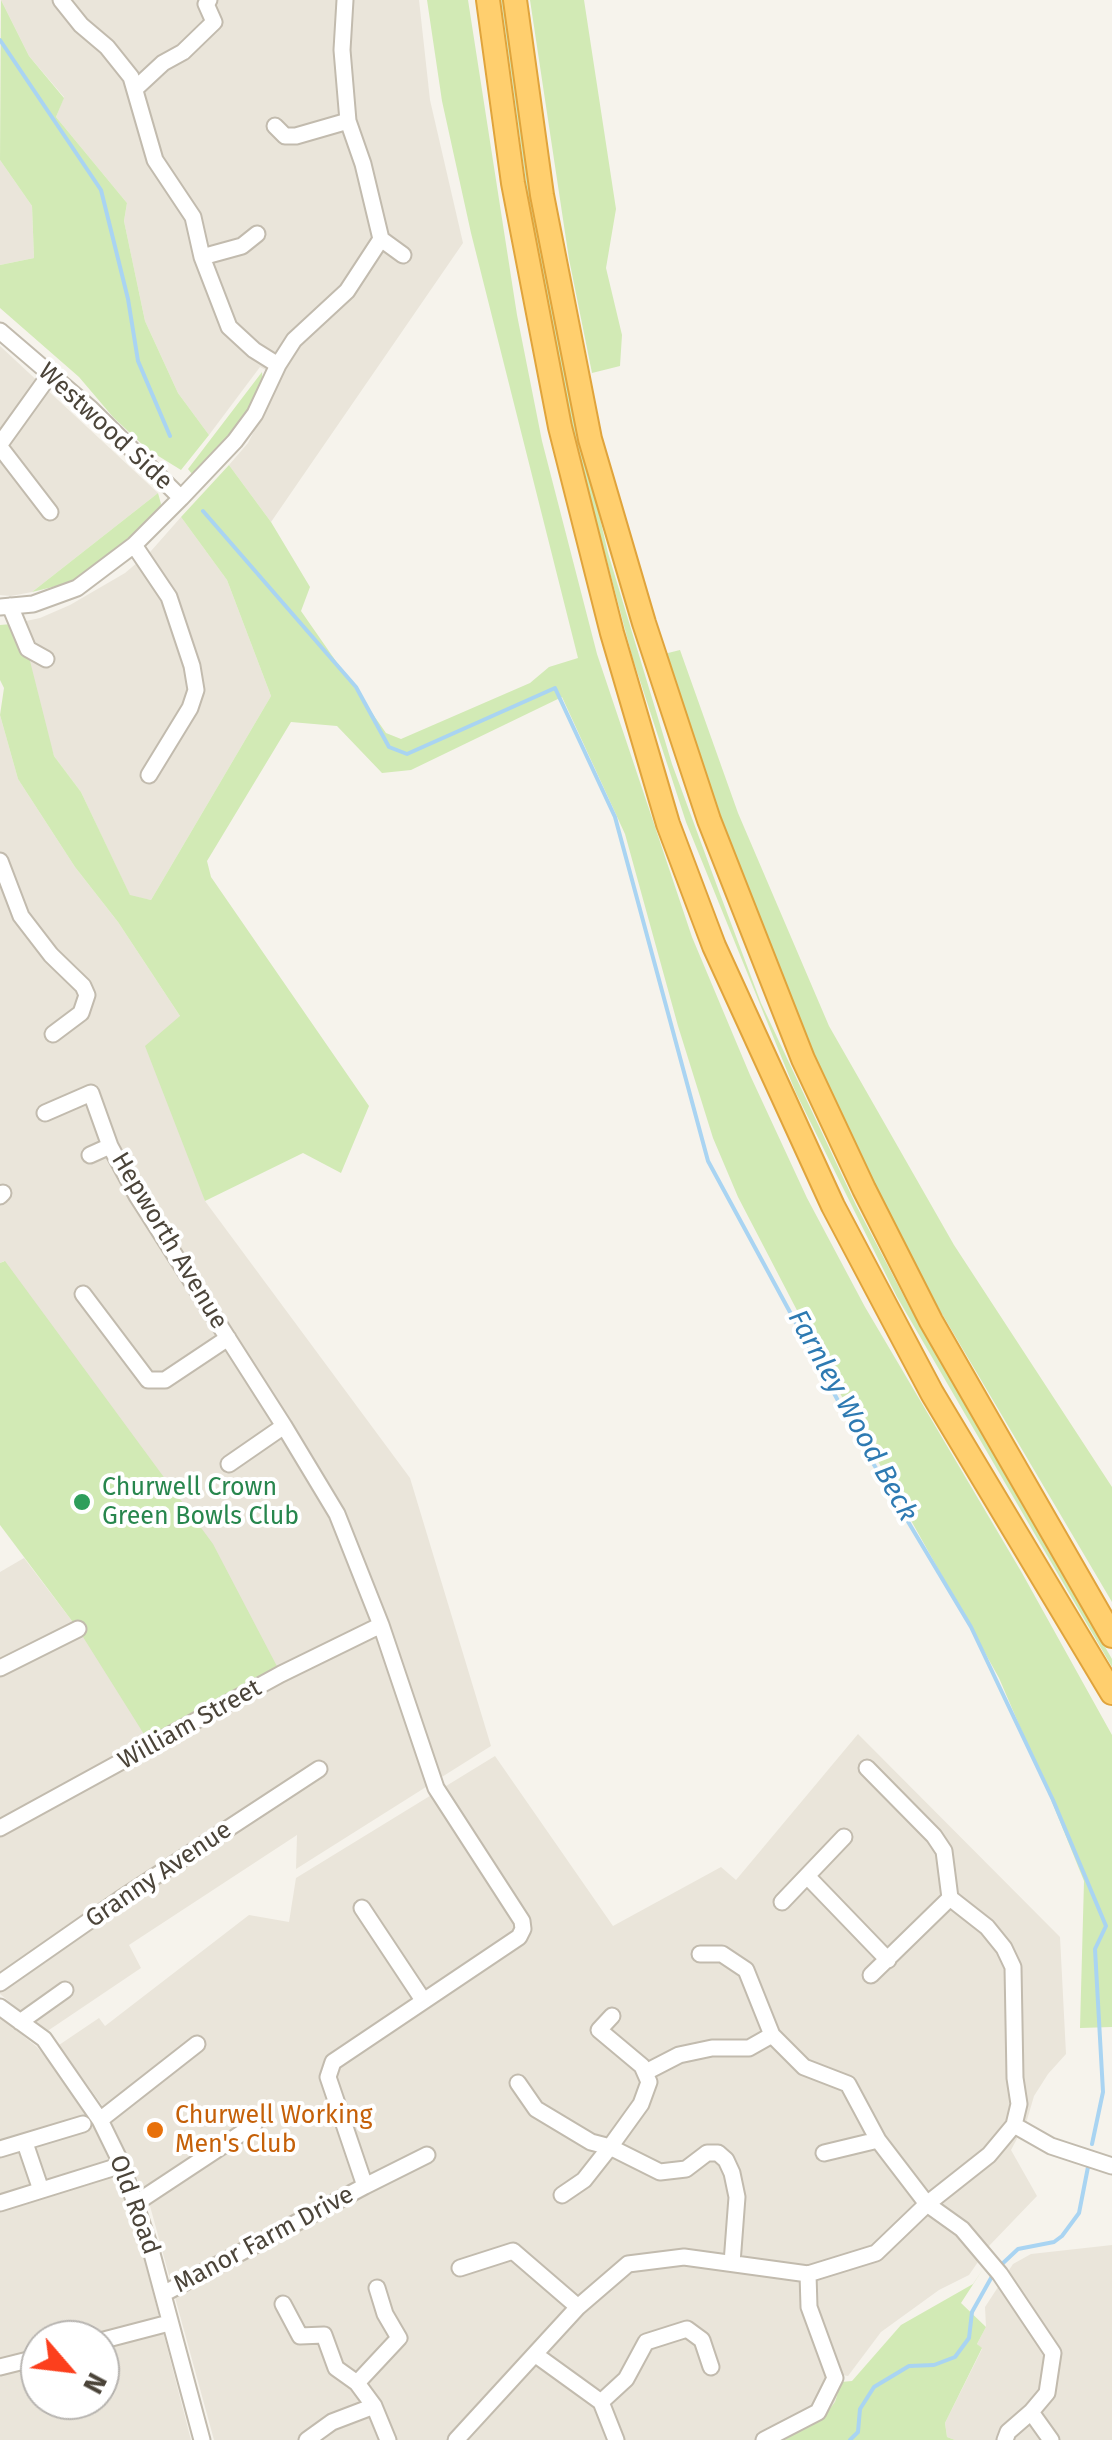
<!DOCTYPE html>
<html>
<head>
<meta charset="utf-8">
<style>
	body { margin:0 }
	#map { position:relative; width:1112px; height:2440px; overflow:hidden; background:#f6f3ec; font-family:"Fira Sans",sans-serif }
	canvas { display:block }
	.north { position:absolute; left:20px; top:2320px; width:100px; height:100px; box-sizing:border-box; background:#fff; border:2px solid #b7b4b0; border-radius:50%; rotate:118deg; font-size:28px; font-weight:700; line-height:40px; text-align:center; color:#4b4439 }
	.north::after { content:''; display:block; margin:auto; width:35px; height:45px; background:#fc3f1d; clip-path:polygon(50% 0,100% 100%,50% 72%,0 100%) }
</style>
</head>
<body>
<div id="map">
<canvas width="1112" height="2440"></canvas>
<div class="north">N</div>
</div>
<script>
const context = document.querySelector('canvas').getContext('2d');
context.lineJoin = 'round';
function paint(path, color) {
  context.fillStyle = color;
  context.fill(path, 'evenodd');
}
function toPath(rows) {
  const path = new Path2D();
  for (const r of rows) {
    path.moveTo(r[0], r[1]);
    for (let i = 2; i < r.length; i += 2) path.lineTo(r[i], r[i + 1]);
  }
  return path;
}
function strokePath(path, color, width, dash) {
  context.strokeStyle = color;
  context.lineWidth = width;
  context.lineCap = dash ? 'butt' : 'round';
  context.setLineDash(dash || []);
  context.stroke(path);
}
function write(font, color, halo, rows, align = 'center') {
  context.font = font + ' "Fira Sans",sans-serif';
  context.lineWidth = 8;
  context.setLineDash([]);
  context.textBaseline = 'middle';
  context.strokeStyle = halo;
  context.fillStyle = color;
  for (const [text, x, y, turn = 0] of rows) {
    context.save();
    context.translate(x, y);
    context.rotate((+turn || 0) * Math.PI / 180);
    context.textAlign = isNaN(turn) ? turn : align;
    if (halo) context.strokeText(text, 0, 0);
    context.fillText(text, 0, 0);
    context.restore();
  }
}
paint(toPath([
	[1,0,419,0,430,100,463,243,271,522,229,465,248,443,281,378,260,367,209,435,178,393,145,321,124,221,127,203,56,117,64,97,29,56],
	[0,160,32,206,34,258,0,265],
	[0,346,158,493,32,592,11,596,0,595],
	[181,517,227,580,271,696,151,900,130,896,81,792,54,756,12,624,40,618,70,605,125,573,151,551],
	[0,715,18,779,75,867,118,922,180,1016,205,1201,410,1478,491,1746,296,1869,297,1835,129,1945,141,1968,46,2032,0,1994,0,1572,24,1558,78,1629,4,1261,0,1263],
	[858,1734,1060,1937,1066,2054,1048,2074,1034,2096,1027,2120,1011,2150,1037,2196,989,2246,969,2275,939,2290,881,2332,848,2376,842,2375,835,2402,823,2418,784,2440,214,2440,150,2206,104,2108,59,2045,99,2018,105,2026,249,1915,289,1922,296,1878,495,1756,613,1926,721,1867,736,1880],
	[0,2017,37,2047,62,2077,88,2112,107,2152,143,2254,191,2440,0,2440],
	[40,2340,100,2340,100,2400,40,2400],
	[1112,2245,1112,2440,955,2440,947,2437,945,2423,982,2349,977,2344,986,2327,985,2307,1013,2264,1031,2254]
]), '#eae5da');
paint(toPath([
	[1,0,29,56,64,98,56,117,127,203,124,221,145,321,178,393,209,435,181,470,147,449,113,417,79,377,0,308,0,265,34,258,32,206,0,160],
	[427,0,468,0,517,315,542,441,597,654,692,937,750,1075,807,1198,865,1307,1022,1573,1112,1735,1112,2027,1080,2028,1084,1881,1048,1792,999,1678,841,1395,738,1197,713,1138,678,1026,625,834,562,697,411,770,382,773,337,726,291,722,207,861,211,877,369,1106,341,1173,303,1153,205,1201,145,1046,180,1016,118,922,75,867,18,779,0,715,4,688,0,680,0,625,12,624,29,657,54,756,81,792,130,895,151,900,271,696,227,580,181,517,229,465,271,522,310,587,301,611,386,733,401,739,530,683,549,667,578,658,471,233,442,101],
	[501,0,506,0,556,327,608,553,672,764,720,894,761,1003,856,1205,911,1310,1112,1659,1112,1667,897,1297,796,1093,686,822,632,656,575,440,532,226],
	[530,0,584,0,616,209,606,268,622,335,620,366,592,373,569,259],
	[262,372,263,383,255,399,225,442,192,474,188,469],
	[158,493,161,504,158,511,111,557,89,573,65,584,32,592],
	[680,650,738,813,829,1026,954,1245,1112,1487,1112,1602,935,1302,829,1093,769,955,717,818,664,654],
	[5,1261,213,1544,281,1674,152,1747,78,1629,0,1525,0,1263],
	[983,2269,961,2303,986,2327,977,2344,982,2348,945,2423,947,2437,955,2440,784,2440,823,2417,835,2402,841,2382,852,2381,901,2325,973,2284]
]), '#d2eab5');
strokePath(toPath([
	[0,40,101,190,128,299,138,361,170,436],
	[203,511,356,687,389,747,407,754,555,688,615,817,708,1161,861,1443,971,1627,1053,1800,1106,1926,1095,1949,1103,2092,1092,2144],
	[1001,2265,1018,2249,1054,2242,1062,2236,1079,2213,1088,2167],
	[850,2440,858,2432,860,2409,874,2387,909,2366,934,2365,955,2357,969,2338,972,2312,995,2271]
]), '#a9d4f2', 4);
const minor = toPath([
	[61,0,81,25,107,47,131,77,155,160,193,217,202,257,229,327,254,350,278,365],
	[135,89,163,63,183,52,214,22,206,4,209,0],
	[275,126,285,136,296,136,348,121],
	[381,239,403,255],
	[202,257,242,246,257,234],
	[0,331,91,409,181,498,134,545,77,588,33,604,0,607],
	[0,444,51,373],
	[0,447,50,512],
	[181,498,235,441,255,414,278,365,294,340,347,291,381,239,363,164,348,121,342,50,345,0],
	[134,545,169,597,192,666,196,690,190,708,149,775],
	[10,606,28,649,46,659],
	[0,861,21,916,51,955,83,986,87,995,81,1013,53,1034],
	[45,1113,91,1093,110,1146,137,1196,284,1426,337,1514,381,1625,436,1788,522,1921,523,1929,519,1937,333,2062,328,2077,365,2186,163,2294],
	[90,1155,110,1146],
	[0,1196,3,1193],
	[83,1294,148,1380,165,1380,228,1338],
	[229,1464,284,1426],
	[0,1668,78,1629],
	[0,1828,281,1674,381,1625],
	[807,1876,888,1960],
	[782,1902,844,1837],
	[362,1908,423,2000],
	[700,1954,722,1954,746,1970,772,2035,804,2067,848,2084,878,2140,927,2204,962,2229,1000,2274,1053,2353,1047,2393,1031,2412,1051,2440],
	[871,1975,950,1898],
	[0,1983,119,1900,319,1769],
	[0,2007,44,2039,100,2120,122,2165,151,2250,202,2440],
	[20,2022,65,1990],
	[646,2072,679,2055,712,2048,749,2048,772,2035],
	[518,2083,536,2109,591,2142,610,2147,641,2104,649,2082,642,2066,599,2030,612,2016],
	[100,2120,197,2044],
	[1014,2125,1051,2146,1112,2166],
	[25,2143,41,2190],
	[0,2149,83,2124],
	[824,2153,878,2140],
	[365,2186,427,2155],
	[562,2195,584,2180,610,2147,660,2172,686,2169,707,2153,718,2153,726,2160,732,2173,737,2197,732,2263],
	[0,2203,122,2165],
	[136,2203,254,2125],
	[460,2268,513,2251,578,2307],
	[283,2304,300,2336,324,2335,336,2368,357,2383,374,2406,388,2440],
	[100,2341,169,2323],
	[536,2355,601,2402,616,2440],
	[0,2367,40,2357],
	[357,2383,399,2338,385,2314,377,2288],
	[601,2402,626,2379,646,2342,687,2329,702,2340,711,2367],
	[307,2440,332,2422,374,2406],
	[456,2440,578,2307,628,2264,684,2257,808,2274,876,2253,927,2204,989,2155,1014,2125,1019,2104,1015,2078,1013,1967,1004,1948,987,1927,950,1898,944,1851,934,1836,867,1768],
	[764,2440,818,2412,835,2378,809,2307,808,2274],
	[1005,2440,1008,2432,1031,2412]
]);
const highway = toPath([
	[488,0,513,183,560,427,612,633,668,824,714,946,833,1206,932,1393,1112,1693],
	[515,0,542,195,590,439,644,623,709,820,803,1059,864,1189,931,1321,1112,1636]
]);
strokePath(minor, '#c2bbae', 19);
strokePath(highway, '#e0a43c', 26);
strokePath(minor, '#fff', 15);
strokePath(highway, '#ffcf6e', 22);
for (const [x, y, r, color] of [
	[82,1502,10,"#2e9e5b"],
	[155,2130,10,"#e8710a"]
]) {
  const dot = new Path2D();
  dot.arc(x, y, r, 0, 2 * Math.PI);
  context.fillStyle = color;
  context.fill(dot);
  strokePath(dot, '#fff', 4);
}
write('25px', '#4b4439', '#fff', [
	["Westwood Side",105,427,43],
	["Hepworth Avenue",169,1241,59],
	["William Street",190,1725,-29],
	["Granny Avenue",159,1875,-34],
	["Old Road",134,2205,70],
	["Manor Farm Drive",264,2240,-28]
]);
write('25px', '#27864d', '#fff', [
	["Churwell Crown",102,1488],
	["Green Bowls Club",102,1517]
], 'left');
write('25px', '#c56008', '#fff', [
	["Churwell Working",175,2116],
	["Men's Club",175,2145]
], 'left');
write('italic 28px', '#2e7ab2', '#fff', [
	["Farnley Wood Beck",852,1416,61]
]);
</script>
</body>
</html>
